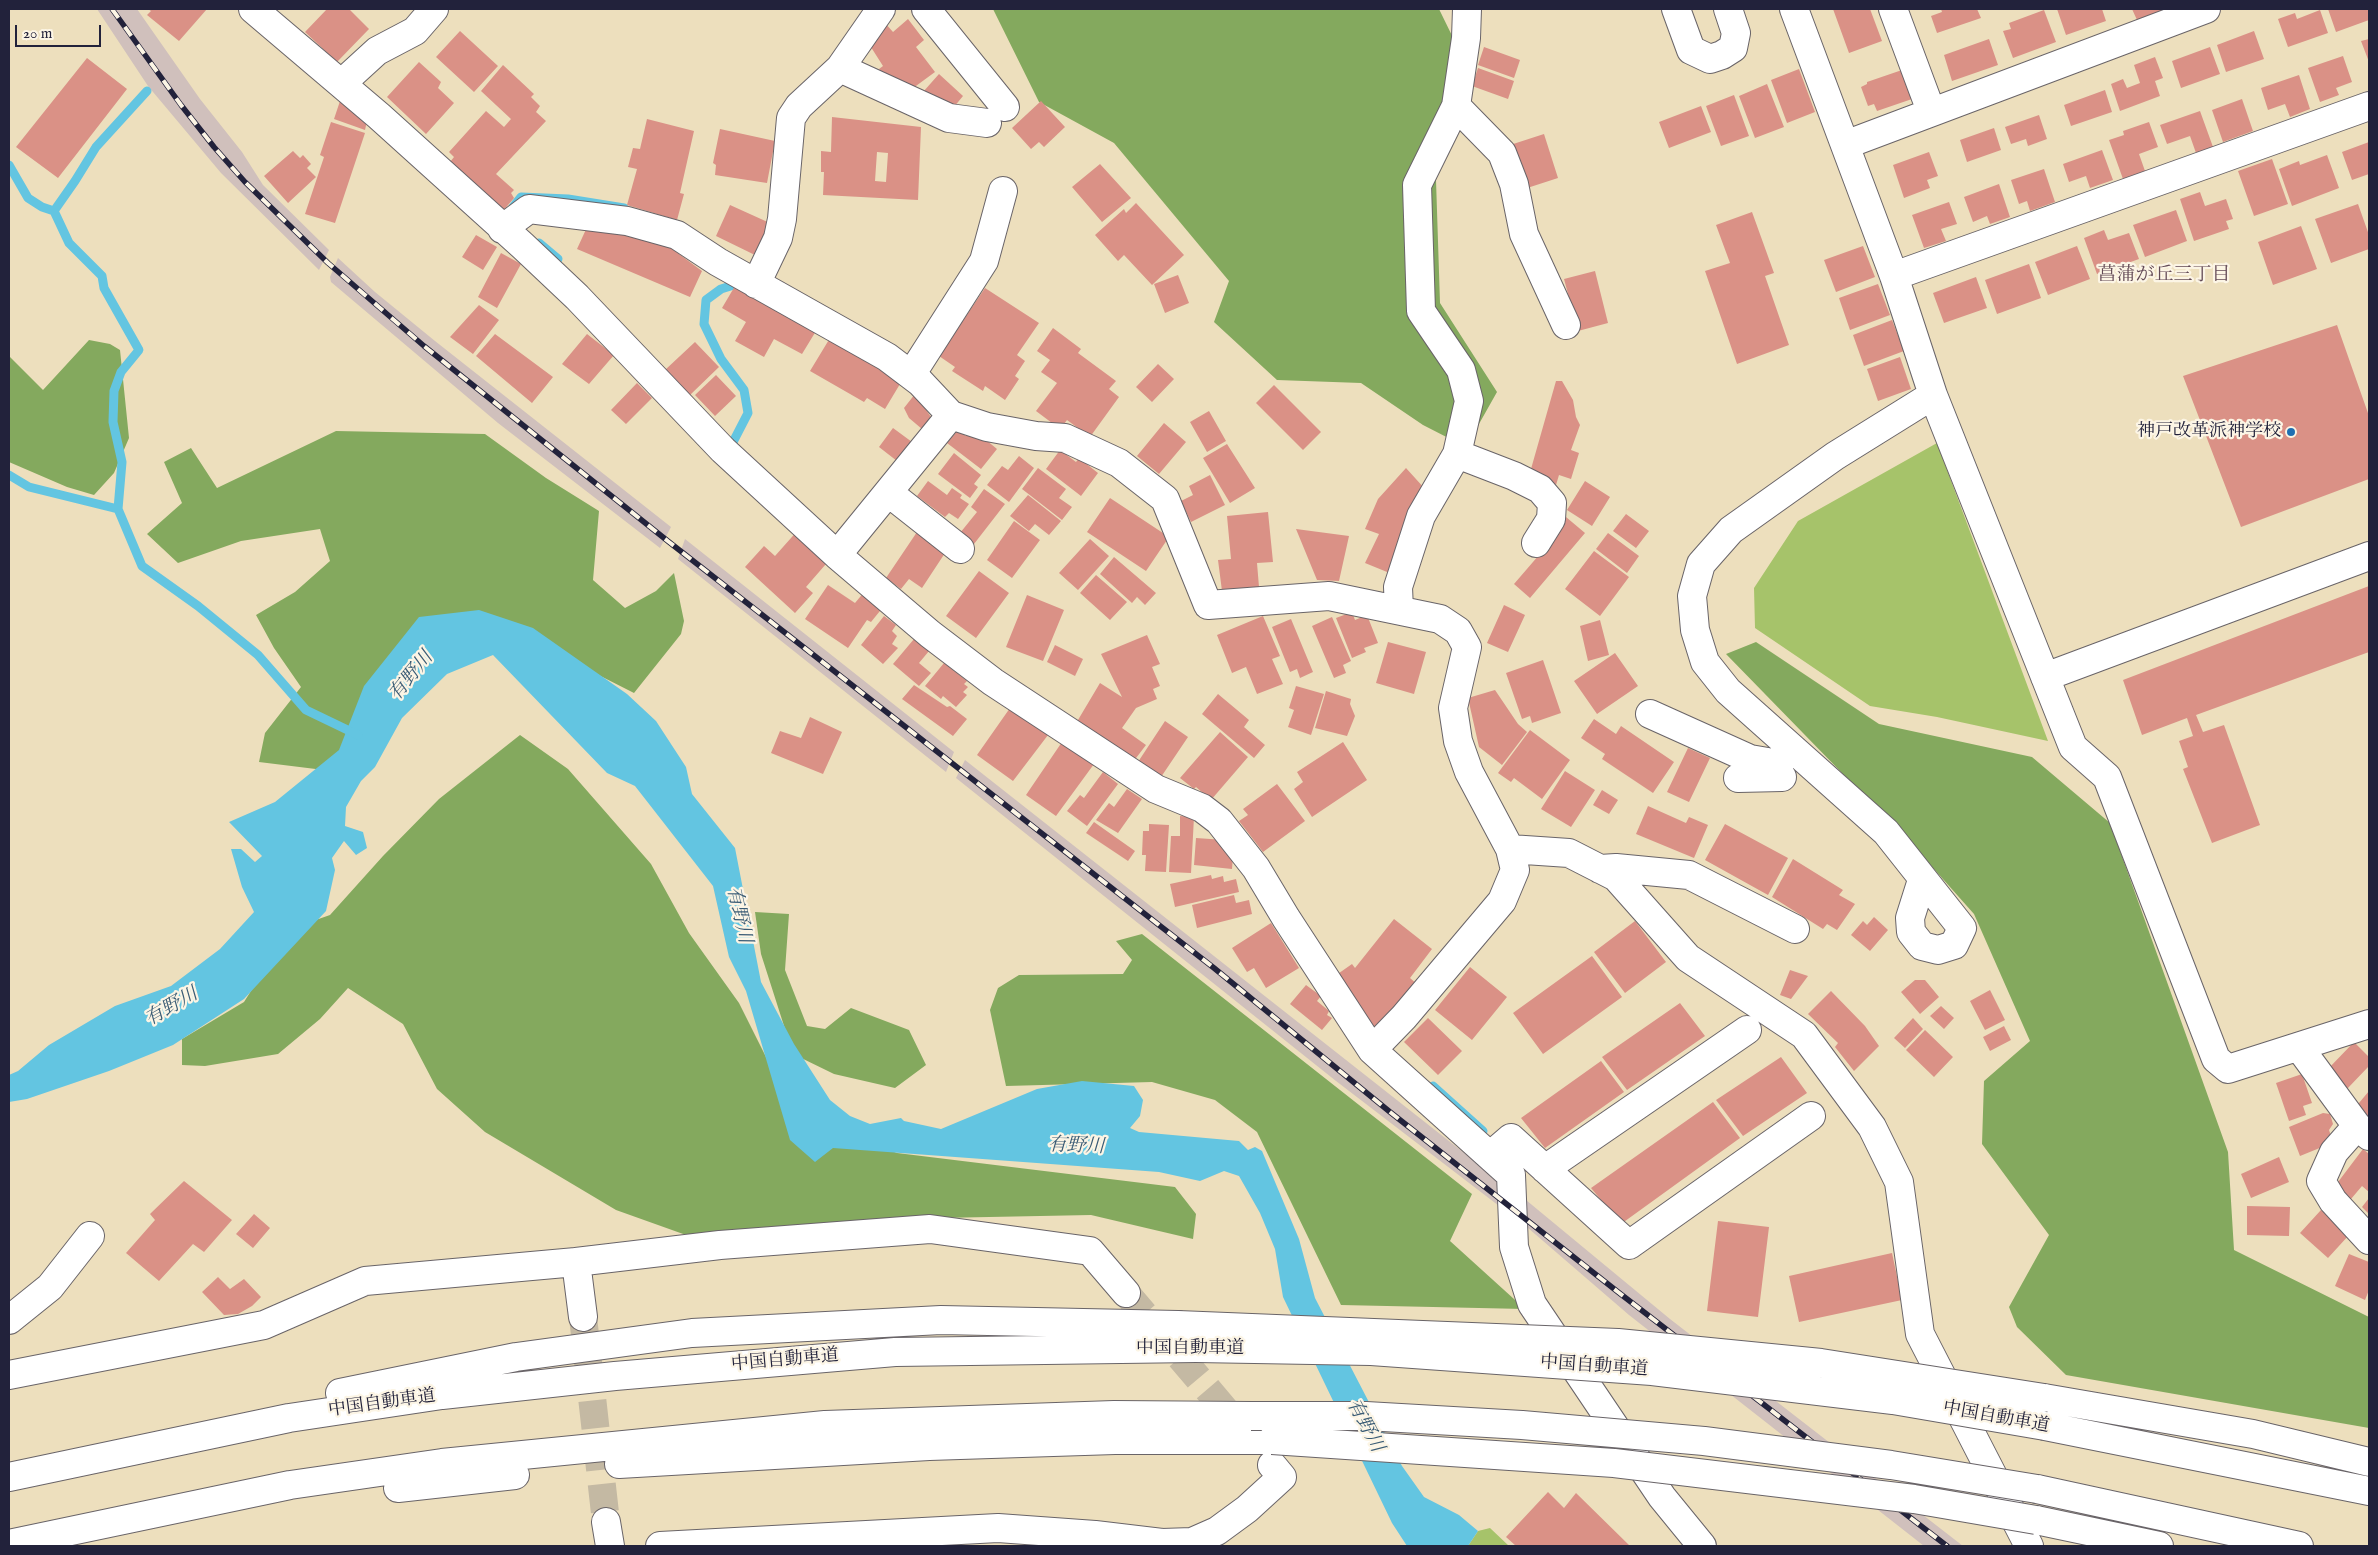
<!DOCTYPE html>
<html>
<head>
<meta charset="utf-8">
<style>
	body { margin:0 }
	#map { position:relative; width:2378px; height:1555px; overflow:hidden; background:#eddfbd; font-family:"IM FELL English",serif }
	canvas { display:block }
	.frame { position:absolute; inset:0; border:10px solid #22223b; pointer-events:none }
	.scale { position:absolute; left:15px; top:25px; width:86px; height:22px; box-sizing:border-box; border:2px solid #22223b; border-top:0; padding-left:6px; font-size:15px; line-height:18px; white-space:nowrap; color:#22223b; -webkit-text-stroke:4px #fcf5e5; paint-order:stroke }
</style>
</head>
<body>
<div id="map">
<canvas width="2378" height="1555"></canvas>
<div class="frame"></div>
<div class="scale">20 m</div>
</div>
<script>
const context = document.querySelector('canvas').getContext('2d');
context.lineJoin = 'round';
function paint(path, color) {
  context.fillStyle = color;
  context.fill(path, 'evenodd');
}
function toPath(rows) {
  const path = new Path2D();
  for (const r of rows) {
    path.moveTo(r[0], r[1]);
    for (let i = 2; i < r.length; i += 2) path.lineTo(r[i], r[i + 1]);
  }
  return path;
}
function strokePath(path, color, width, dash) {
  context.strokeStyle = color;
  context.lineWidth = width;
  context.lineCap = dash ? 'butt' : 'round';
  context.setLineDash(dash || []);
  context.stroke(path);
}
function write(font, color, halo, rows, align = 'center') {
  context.font = font + ' "IM FELL English","Noto Serif JP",serif';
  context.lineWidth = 4.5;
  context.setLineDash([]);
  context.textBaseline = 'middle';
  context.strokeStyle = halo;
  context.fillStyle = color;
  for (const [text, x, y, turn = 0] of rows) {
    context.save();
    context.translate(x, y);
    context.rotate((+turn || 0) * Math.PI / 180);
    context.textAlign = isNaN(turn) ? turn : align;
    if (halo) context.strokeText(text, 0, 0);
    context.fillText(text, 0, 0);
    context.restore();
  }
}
paint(toPath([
	[97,9,137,9,200,99,242,152,263,185,329,250,319,270,221,173,148,86],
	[338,258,375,292,435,341,671,527,660,548,498,423,331,282,330,277],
	[685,539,954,752,946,772,678,559],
	[965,760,1501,1182,1503,1209,1336,1081,956,778],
	[1526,1200,1670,1319,1963,1546,1924,1546,1629,1315,1528,1228]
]), '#d0c0bc');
paint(toPath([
	[1937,443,2048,741,1937,717,1870,706,1755,628,1754,588,1798,521],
	[1490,1528,1509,1546,1468,1546,1478,1531]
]), '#a6c36a');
paint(toPath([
	[993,9,1439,9,1460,52,1436,180,1440,303,1497,392,1466,447,1423,425,1361,383,1277,380,1214,322,1229,281,1114,143,1039,102],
	[89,340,110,344,120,350,129,438,114,473,94,495,67,487,9,462,9,356,43,390],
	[336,431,485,434,546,478,599,511,593,580,625,608,656,591,674,573,684,621,681,634,634,693,482,616,340,772,259,762,265,733,301,687,274,648,256,615,295,592,330,561,320,529,241,541,178,563,147,534,182,503,164,462,191,448,217,488],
	[1756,642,1879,724,2032,757,2110,823,2228,1152,2234,1250,2369,1317,2369,1428,2066,1375,2017,1327,2009,1307,2049,1235,1982,1144,1984,1081,2030,1041,1974,914,1918,851,1726,654],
	[520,735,568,769,651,864,689,933,739,1003,795,1115,897,1153,1175,1187,1196,1214,1193,1239,1091,1215,938,1218,686,1235,616,1210,485,1132,437,1089,403,1024,348,988,320,1019,278,1054,205,1066,182,1065,182,1039,244,1002,290,929,330,915,383,856,439,799],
	[755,912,789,914,785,970,807,1026,825,1029,851,1008,909,1030,926,1065,895,1088,834,1074,793,1054,761,954],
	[1142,934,1472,1194,1450,1241,1525,1309,1341,1305,1257,1132,1215,1100,1152,1082,1006,1086,990,1010,998,988,1019,975,1123,974,1132,960,1116,941]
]), '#84a95e');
paint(toPath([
	[479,610,533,628,627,694,656,721,686,767,692,794,735,848,761,982,794,1044,830,1100,850,1116,870,1124,901,1118,904,1121,941,1129,1037,1089,1082,1081,1134,1086,1143,1100,1140,1116,1130,1128,1139,1132,1239,1141,1248,1150,1255,1147,1262,1151,1299,1239,1315,1298,1402,1466,1424,1497,1459,1515,1478,1531,1468,1546,1407,1546,1392,1523,1283,1297,1275,1249,1260,1213,1239,1176,1224,1171,1200,1181,1159,1172,833,1148,815,1162,790,1140,746,991,729,957,713,886,635,786,607,773,493,655,447,674,402,718,375,767,361,781,346,807,345,826,363,832,367,848,356,855,344,841,332,858,335,870,326,911,244,999,173,1045,109,1071,27,1099,9,1102,9,1075,18,1071,49,1045,115,1006,171,986,220,949,254,912,242,887,231,849,241,849,255,862,262,856,229,822,275,802,339,750,364,686,419,617]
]), '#63c5e1');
strokePath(toPath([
	[147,91,96,147,75,181,54,211,69,243,102,276,104,288,139,350,121,372,114,391,113,422,122,462,118,509,142,566,198,606,258,655,306,710,358,735],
	[9,165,28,198,42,207,54,211],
	[513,207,521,197,568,199,624,208],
	[539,243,558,259],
	[732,444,748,413,744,390,721,359,704,324,706,300,721,289,737,284,743,287],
	[9,475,29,487,118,509],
	[1433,1086,1483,1131]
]), '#63c5e1', 9);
paint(toPath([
	[148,9,207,9,179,41,147,15,151,11],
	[327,9,349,9,369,29,337,62,305,32],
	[1833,9,1870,9,1882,41,1849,53],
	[1941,9,1977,9,1981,18,1937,33,1931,16,1942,12],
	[2057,9,2102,9,2106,21,2066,35],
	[2132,9,2167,9,2137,20],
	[2328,9,2369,9,2369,20,2336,32],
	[2044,10,2056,42,2013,58,2003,31,2011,29,2009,23],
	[2320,10,2328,33,2288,47,2278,19,2295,13,2297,19],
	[908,19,924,40,916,47,935,72,905,94,887,79,879,69,883,66,869,44,885,23,893,32],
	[460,31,498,66,474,92,436,57],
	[2254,31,2264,59,2226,72,2217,45],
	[1989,39,1998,65,1952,81,1944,55],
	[2369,39,2369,62,2361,41],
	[1484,47,1520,60,1514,78,1478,65],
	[2210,47,2220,74,2181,88,2172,61],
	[2343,56,2352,82,2336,88,2339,95,2320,102,2308,68],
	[2155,57,2163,78,2155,81,2160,96,2120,111,2111,84,2123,79,2127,88,2140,83,2134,65],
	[87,58,127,89,58,178,16,147],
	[419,62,441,82,438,88,454,103,426,134,387,97],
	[503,65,534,94,531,97,540,106,536,112,546,121,496,174,514,190,511,193,514,198,502,212,482,196,485,192,450,162,454,157,449,152,486,111,504,127,511,119,481,91],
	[1478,68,1514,81,1508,99,1472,86],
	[1799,69,1815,112,1787,123,1771,80],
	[1902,70,1912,99,1877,111,1874,104,1868,106,1861,87,1867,84,1867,82],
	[939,74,963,96,949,113,923,92],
	[2299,75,2310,109,2290,117,2285,104,2268,110,2261,88],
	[1767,84,1784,127,1755,138,1739,96],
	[2105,90,2112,112,2071,126,2064,105],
	[1734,95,1749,136,1721,146,1706,106],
	[2242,99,2253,131,2223,142,2212,110],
	[340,101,367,121,365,130,334,119],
	[1041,101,1065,127,1044,147,1039,142,1031,149,1012,128],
	[1701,106,1711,132,1669,148,1659,122],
	[2200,111,2213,147,2196,153,2190,136,2167,144,2160,125],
	[2039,115,2047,139,2028,146,2026,139,2011,144,2005,127],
	[832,117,921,127,918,200,823,195,824,172,821,172,821,151,831,152],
	[877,152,888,153,886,182,875,181],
	[647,119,694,131,680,193,684,194,677,220,627,205,637,169,628,167,633,148,640,149],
	[331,122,365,133,335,223,305,214,324,157,320,155],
	[2149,122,2158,147,2139,154,2145,171,2123,179,2109,140,2124,135,2123,131],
	[1994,128,2001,150,1967,162,1960,140],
	[720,129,775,141,767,183,715,175,716,165,713,163],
	[1544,134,1558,178,1521,190,1507,146],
	[2369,142,2369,174,2352,180,2342,152],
	[2102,150,2113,180,2090,188,2086,176,2069,182,2063,164],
	[293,151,300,158,303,155,311,164,307,168,316,177,288,203,264,176],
	[1929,152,1938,176,1927,180,1930,188,1904,198,1893,165],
	[2327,155,2339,188,2292,206,2279,169,2299,161,2300,165],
	[2272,159,2288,204,2254,216,2238,171],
	[1100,164,1131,198,1102,222,1072,187],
	[2044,169,2055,202,2030,211,2027,201,2019,204,2011,180],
	[1999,184,2010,217,1990,224,1987,216,1973,222,1964,197],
	[2200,192,2205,206,2226,199,2233,219,2226,221,2229,229,2194,241,2180,199],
	[1949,202,1957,224,1941,229,1946,241,1924,248,1912,215],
	[1136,203,1184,255,1152,285,1124,255,1118,261,1095,235,1124,209,1126,213],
	[2358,204,2369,235,2369,249,2331,263,2315,219],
	[730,205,772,224,757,256,716,236],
	[2176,210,2187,241,2145,257,2133,225],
	[1752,212,1774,273,1765,276,1789,345,1737,364,1705,271,1730,263,1716,225],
	[588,225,660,240,702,271,690,297,577,249],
	[2301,226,2317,269,2273,285,2258,242],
	[2104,230,2108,240,2129,233,2139,259,2097,274,2084,238],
	[476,235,497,247,483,270,462,257],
	[1863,246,1875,277,1836,292,1824,260],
	[2077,246,2090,279,2048,295,2035,262],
	[501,253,521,264,497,308,478,297],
	[2029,264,2041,298,1997,314,1985,280],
	[1595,271,1608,323,1578,331,1564,279],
	[1178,275,1189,303,1165,313,1154,284],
	[1976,277,1987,308,1944,323,1933,293],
	[1878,284,1890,315,1850,330,1839,298],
	[735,286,816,331,802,354,774,339,764,357,735,341,746,322,722,308],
	[985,288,1039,323,1017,355,1025,361,1015,376,1019,379,1005,400,985,386,983,391,952,371,955,367,939,356],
	[479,305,499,320,473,354,450,337],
	[1892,320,1904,351,1864,366,1853,335],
	[2337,325,2369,416,2369,479,2241,527,2183,376],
	[1053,328,1081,349,1078,353,1116,381,1109,389,1119,397,1090,437,1067,420,1060,429,1036,411,1057,383,1041,372,1050,360,1037,351],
	[495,334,553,377,532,403,476,356],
	[587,334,614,355,589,384,562,364],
	[830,338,903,379,885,409,867,398,864,402,810,371],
	[695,342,719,367,690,395,665,370],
	[1900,357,1911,389,1878,401,1867,369],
	[1158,364,1174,379,1152,402,1136,387],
	[716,375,736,396,715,416,695,395],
	[1556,381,1562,381,1573,400,1576,417,1580,425,1571,450,1579,453,1571,479,1559,475,1556,485,1529,476],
	[637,383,652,398,626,424,611,410],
	[1274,385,1321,432,1303,450,1256,403],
	[915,394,931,417,922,429,909,418,904,408],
	[1209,411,1226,441,1207,452,1190,422],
	[1164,423,1186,442,1159,474,1137,456],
	[893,428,912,442,897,461,879,447],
	[958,430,966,436,969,433,977,438,980,435,997,449,981,469,947,443],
	[1227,444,1255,488,1230,503,1203,458],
	[1060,450,1076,462,1079,458,1098,473,1081,496,1046,469],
	[954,453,981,475,974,484,978,487,970,498,938,474],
	[1019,456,1034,468,1009,502,987,485,1002,466,1008,470],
	[1038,468,1066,489,1059,498,1072,507,1062,520,1022,489],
	[1406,468,1425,489,1392,574,1365,563,1379,534,1365,529,1378,499],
	[1210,475,1225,505,1191,522,1181,501,1193,495,1189,486],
	[928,481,947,495,952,488,962,495,960,498,969,504,958,519,949,513,945,517,917,496],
	[1585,481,1610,497,1592,526,1567,510],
	[984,489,1005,504,974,544,960,533,977,512,971,507],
	[1028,495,1061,521,1049,535,1035,524,1029,531,1010,516],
	[1110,498,1169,537,1146,571,1087,532],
	[1268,512,1273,562,1257,563,1259,587,1222,591,1218,560,1231,559,1227,516],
	[1626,514,1649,531,1636,548,1613,531],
	[1566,517,1585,533,1530,598,1514,584,1539,555,1536,552],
	[1014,521,1040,540,1012,578,987,560],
	[799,529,832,557,806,587,813,593,795,613,745,567,764,546,775,556],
	[1296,529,1349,536,1339,581,1317,580],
	[917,532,945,553,922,588,909,579,901,589,886,578],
	[1608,533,1639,556,1627,573,1596,549],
	[1090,539,1109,556,1078,590,1059,573],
	[1594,551,1629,577,1600,616,1565,589],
	[1114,557,1156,593,1145,605,1137,597,1132,603,1100,574],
	[979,571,1009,593,976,638,946,616],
	[1096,575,1127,602,1110,620,1080,593],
	[828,585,855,603,865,591,884,606,871,622,867,620,848,648,805,619],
	[2369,586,2369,652,2196,715,2203,732,2224,725,2260,825,2212,843,2183,769,2188,767,2179,741,2193,736,2187,718,2142,735,2123,680],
	[1027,595,1064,610,1043,661,1006,647],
	[1504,605,1525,615,1508,652,1487,643],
	[1352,612,1355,620,1367,615,1378,643,1364,648,1366,652,1352,658,1336,618],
	[884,616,896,625,892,631,897,636,892,644,898,648,883,664,861,645],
	[1263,616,1280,656,1272,659,1283,684,1257,694,1246,667,1232,673,1217,635],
	[1332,617,1351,661,1343,665,1346,673,1334,678,1312,626],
	[1291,619,1313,672,1300,678,1297,669,1290,672,1272,627],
	[1600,620,1609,655,1588,661,1580,626],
	[1147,635,1160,664,1152,667,1160,686,1153,689,1157,699,1136,708,1122,728,1146,745,1133,762,1075,725,1100,683,1122,697,1101,654],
	[914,639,929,651,919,663,931,673,919,686,893,664],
	[1388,642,1426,652,1414,694,1376,683],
	[1055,645,1083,659,1075,676,1047,662],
	[1615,653,1638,686,1597,714,1574,681],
	[1543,660,1561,713,1532,723,1530,716,1522,719,1506,673],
	[944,663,967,681,964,684,968,687,963,692,967,695,956,707,943,696,941,699,925,686],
	[914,685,947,707,950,706,967,719,953,736,902,699],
	[1296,686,1324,694,1311,735,1288,727,1294,710,1289,708],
	[1495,690,1518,724,1527,732,1502,765,1479,747,1468,698],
	[1326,691,1351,699,1350,704,1355,716,1347,736,1315,728],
	[1218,694,1249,720,1244,727,1265,745,1254,758,1202,714],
	[1010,708,1048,735,1013,781,977,755],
	[810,717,842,732,823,774,771,753,780,731,801,738],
	[1594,719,1616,734,1621,726,1674,762,1653,793,1602,759,1605,754,1581,738],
	[1165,721,1188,737,1159,780,1136,765],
	[1530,730,1570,760,1542,799,1514,778,1511,782,1498,773],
	[1220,732,1248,757,1211,800,1196,787,1194,789,1180,778],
	[1062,742,1094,764,1056,816,1026,795],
	[1343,742,1367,780,1312,817,1294,789,1303,782,1297,772],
	[1688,748,1710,758,1689,802,1667,792],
	[1565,771,1595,790,1571,827,1541,809],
	[1103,772,1118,784,1087,826,1067,811,1080,795,1084,798],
	[1277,784,1305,821,1263,852,1239,821,1248,815,1243,809],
	[1127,789,1142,799,1118,833,1096,820,1109,803,1114,807],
	[1602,790,1618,800,1609,814,1593,805],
	[1648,806,1686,823,1689,817,1708,825,1694,858,1636,834],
	[1180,816,1194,817,1191,873,1169,872,1171,836,1180,836],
	[1094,822,1135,851,1128,861,1086,833],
	[1149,824,1169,825,1166,872,1145,871,1146,855,1142,855,1143,831,1149,831],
	[1725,824,1788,858,1768,895,1705,860],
	[1196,838,1225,840,1229,848,1228,856,1233,856,1232,869,1194,865],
	[1793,859,1843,890,1839,895,1855,904,1837,930,1827,924,1823,929,1772,897],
	[1211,875,1212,879,1223,876,1224,882,1236,879,1239,892,1175,907,1170,884],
	[1234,895,1236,903,1249,900,1252,914,1197,928,1192,905],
	[1874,917,1888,930,1870,951,1851,935,1863,921,1867,925],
	[1394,919,1432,949,1410,978,1418,985,1394,1015,1367,1032,1332,978,1352,964,1355,968],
	[1635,921,1666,962,1625,993,1594,952],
	[1271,923,1299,968,1266,988,1254,968,1247,972,1232,948],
	[1592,956,1622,997,1543,1054,1513,1013],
	[1470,967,1507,997,1472,1040,1435,1010],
	[1790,970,1808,976,1791,999,1780,995],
	[1915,980,1925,980,1939,997,1920,1014,1901,992],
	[1306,985,1321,996,1317,1001,1329,1011,1327,1015,1332,1018,1322,1030,1290,1004],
	[1990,990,2005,1020,1985,1030,1970,1001],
	[1831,991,1865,1026,1879,1046,1854,1071,1835,1047,1838,1043,1808,1014],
	[1680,1003,1705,1036,1627,1090,1602,1057],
	[1941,1006,1954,1018,1944,1029,1930,1016],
	[1428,1018,1462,1051,1438,1075,1404,1042],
	[1913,1018,1923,1029,1905,1048,1894,1038],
	[2004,1026,2011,1040,1990,1051,1983,1037],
	[1925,1030,1953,1057,1934,1077,1906,1050],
	[2354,1042,2369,1057,2369,1066,2347,1089,2327,1070],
	[1781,1057,1807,1093,1743,1136,1716,1100],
	[1601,1061,1624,1092,1545,1148,1521,1118],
	[2302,1074,2312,1103,2303,1106,2306,1115,2289,1121,2276,1083],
	[2369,1091,2369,1122,2354,1109],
	[1713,1102,1740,1138,1621,1224,1591,1188],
	[2323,1113,2330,1114,2333,1124,2329,1130,2332,1139,2327,1145,2300,1156,2289,1127],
	[2363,1149,2369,1154,2369,1192,2362,1186,2351,1199,2335,1186],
	[2279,1157,2289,1182,2251,1198,2241,1174],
	[184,1181,232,1220,204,1252,193,1244,159,1281,126,1253,155,1220,150,1214],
	[2369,1198,2369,1214,2362,1207],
	[2247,1206,2290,1207,2289,1236,2247,1235],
	[2321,1210,2349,1235,2328,1258,2300,1233],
	[254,1214,270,1228,253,1248,236,1234],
	[1718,1221,1769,1227,1758,1317,1707,1311],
	[1892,1253,1902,1300,1799,1322,1789,1276],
	[2349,1254,2369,1262,2369,1290,2365,1300,2335,1286],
	[218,1277,230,1289,244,1279,261,1297,252,1306,238,1314,224,1315,202,1292],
	[1548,1492,1564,1508,1576,1493,1630,1546,1516,1546,1506,1537]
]), '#da9186');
strokePath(toPath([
	[1126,1293,1243,1431],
	[583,1317,606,1522]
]), '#c4b9a3', 28, [28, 14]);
const minor = toPath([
	[253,9,379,116,523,246,577,297,723,450,837,555,930,634,993,682,1156,789,1202,808,1219,821,1256,868,1286,918,1372,1050,1511,1175,1514,1247,1532,1304,1662,1497,1702,1546],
	[926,9,1005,107],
	[1676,9,1691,50,1710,59,1722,55,1733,48,1736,33,1728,9],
	[1794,9,1894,276,1933,395,1835,456,1731,530,1701,564,1692,596,1695,630,1705,662,1728,691,1886,832,1962,928,1954,945,1938,950,1922,946,1911,932,1910,918,1922,880],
	[1893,9,1931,111],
	[840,68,949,118,987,123],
	[342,83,377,51,415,31,434,9],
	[1456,106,1502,153,1514,184,1524,234,1566,325],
	[1845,145,2206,9],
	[502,229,529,209,627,221,677,235,718,262,887,357,920,382,951,415,987,427,1036,436,1065,438,1119,463,1165,499,1208,605,1329,596,1440,619,1458,631,1467,647,1453,708,1458,741,1469,772,1510,849],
	[1894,276,2369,106],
	[756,284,778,238,782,219,791,118,799,106,840,68,881,9],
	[911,375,984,261,1003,191],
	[1933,395,2073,747,2107,777,2216,1059,2228,1069,2369,1024],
	[1457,454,1514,476,1540,489,1552,503,1551,519,1536,543],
	[889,493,960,549],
	[837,555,951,415],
	[1399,610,1398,587,1421,516,1457,454,1469,401,1461,370,1421,311,1417,185,1456,106,1466,38,1467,9],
	[2045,677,2369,556],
	[1650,714,1750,759,1779,764,1779,777],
	[1738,778,1782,777],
	[1600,869,1616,868,1689,875,1795,929],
	[2299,1047,2357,1126,2369,1136],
	[1372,1050,1404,1017,1502,901,1515,870,1510,849,1569,853,1616,877,1688,958,1804,1035,1872,1127,1899,1182,1920,1334,2029,1546],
	[2357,1126,2334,1152,2321,1181,2333,1201,2369,1240],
	[1490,1156,1511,1138,1629,1245,1811,1116],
	[1545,1169,1747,1030],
	[576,1262,583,1317],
	[9,1320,50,1287,90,1236],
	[9,1375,264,1325,365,1281,576,1262,720,1245,930,1229,1090,1251,1126,1293],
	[606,1522,610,1546],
	[660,1546,998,1528,1095,1535,1162,1543,1192,1542,1217,1531,1247,1509,1282,1477,1272,1465]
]);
const highway = toPath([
	[340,1393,516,1357,692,1333,941,1320,1178,1325],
	[2044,1398,2253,1434,2369,1462],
	[2045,1426,2369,1491],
	[619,1464,929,1446,1115,1440,1272,1440],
	[9,1477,289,1418,442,1395,615,1376,895,1352,1196,1348],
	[398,1488,515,1475],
	[2037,1489,2299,1546],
	[2036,1520,2159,1546],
	[9,1544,290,1485,442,1463,825,1425,1114,1415,1251,1416]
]);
strokePath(minor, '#696468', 30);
strokePath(highway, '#696468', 30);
strokePath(minor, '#fff', 28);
strokePath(highway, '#fff', 28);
const rail = toPath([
	[112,9,181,105,214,147,245,182,328,263,424,346,669,542,1214,968,1390,1112,1618,1292,1947,1546]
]);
strokePath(rail, '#22223b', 5.5);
strokePath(rail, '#fcf5e5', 4, [11]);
const highwayBridge = toPath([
	[1178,1325,1618,1343,1821,1363,2044,1398],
	[1196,1348,1371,1351,1652,1371,1893,1400,2045,1426],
	[1251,1416,1366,1416,1522,1425,1704,1441,1891,1465,2037,1489],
	[1272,1440,1614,1463,1914,1499,2036,1520]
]);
strokePath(highwayBridge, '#696468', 30, []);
strokePath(highwayBridge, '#fff', 28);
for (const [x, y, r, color] of [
	[2291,432,5,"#1f6fb2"]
]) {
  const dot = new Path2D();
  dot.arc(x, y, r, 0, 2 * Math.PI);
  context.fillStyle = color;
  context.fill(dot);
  strokePath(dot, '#fcf5e5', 2);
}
write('18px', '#22223b', '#fcf5e5', [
	["神戸改革派神学校",2281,432]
], 'right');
write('18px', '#22223b', '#fcf5e5', [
	["中国自動車道",1190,1349],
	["中国自動車道",785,1361,-5],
	["中国自動車道",1594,1367,4],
	["中国自動車道",382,1404,-8],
	["中国自動車道",1996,1418,10]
]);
write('19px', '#624955', '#fcf5e5', [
	["菖蒲が丘三丁目",2164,276]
]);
write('italic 19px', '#395b75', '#fcf5e5', [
	["有野川",412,677,-51],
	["有野川",738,915,77],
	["有野川",172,1008,-30],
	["有野川",1076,1147,2],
	["有野川",1364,1426,62]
]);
</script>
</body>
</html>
